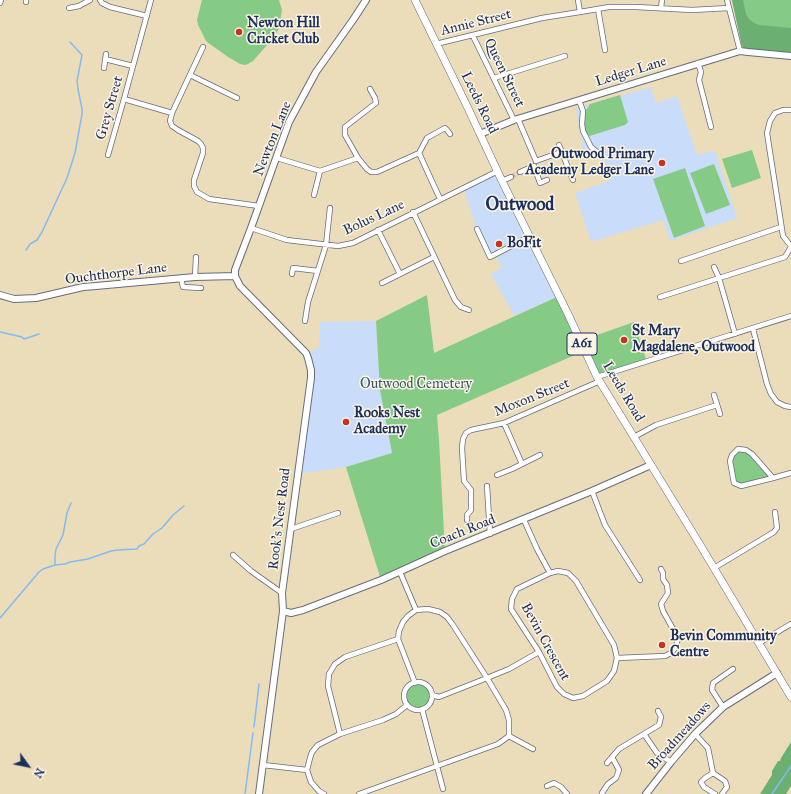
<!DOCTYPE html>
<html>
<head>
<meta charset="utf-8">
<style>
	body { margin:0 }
	#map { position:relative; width:791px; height:794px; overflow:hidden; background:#ebddba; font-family:"IM FELL Great Primer",serif }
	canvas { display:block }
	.north { position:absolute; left:8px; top:746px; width:40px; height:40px; -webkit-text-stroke:3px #fcf5e5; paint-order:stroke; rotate:123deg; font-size:11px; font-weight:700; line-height:16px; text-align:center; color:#1b2f5e }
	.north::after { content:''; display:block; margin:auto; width:14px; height:18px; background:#1b2f5e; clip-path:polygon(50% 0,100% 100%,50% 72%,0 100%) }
</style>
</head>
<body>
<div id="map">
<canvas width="791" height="794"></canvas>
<div class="north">N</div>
</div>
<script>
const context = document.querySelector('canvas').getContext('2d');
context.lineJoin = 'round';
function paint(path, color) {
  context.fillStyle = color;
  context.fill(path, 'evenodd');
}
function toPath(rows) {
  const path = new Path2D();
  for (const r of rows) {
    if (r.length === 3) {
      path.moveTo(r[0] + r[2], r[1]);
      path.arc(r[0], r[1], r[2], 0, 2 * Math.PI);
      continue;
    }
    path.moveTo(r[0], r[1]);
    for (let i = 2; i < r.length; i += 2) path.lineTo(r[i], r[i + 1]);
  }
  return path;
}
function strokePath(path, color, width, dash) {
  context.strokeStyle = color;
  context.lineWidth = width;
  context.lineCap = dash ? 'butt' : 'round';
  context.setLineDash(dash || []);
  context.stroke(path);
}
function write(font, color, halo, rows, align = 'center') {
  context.font = font + ' "IM FELL Great Primer",serif';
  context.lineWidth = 3;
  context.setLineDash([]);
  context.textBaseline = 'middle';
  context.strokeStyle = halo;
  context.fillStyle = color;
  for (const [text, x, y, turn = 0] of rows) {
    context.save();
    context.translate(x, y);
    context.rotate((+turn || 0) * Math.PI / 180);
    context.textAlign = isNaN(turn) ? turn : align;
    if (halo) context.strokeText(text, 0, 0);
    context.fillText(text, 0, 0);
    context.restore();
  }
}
paint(toPath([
	[651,87,656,103,677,96,697,155,715,151,737,218,670,241,663,220,591,242,575,193,612,180,605,161,593,152,584,154,576,110,590,104],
	[498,171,559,296,514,316,491,274,502,268,495,254,490,257,477,229,463,188],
	[376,321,380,390,392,453,346,467,298,474,311,378,306,353,319,348,320,322]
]), '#c9dcf9');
paint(toPath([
	[202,0,279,0,282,10,279,28,275,36,253,61,248,64,245,65,240,64,228,57,207,42,205,39,198,25,197,20],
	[732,0,791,0,791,56,742,46],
	[620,95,628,122,625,125,586,137,582,124,583,111,587,109,590,104],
	[752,150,761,178,732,188,722,159],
	[714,164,730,205,706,214,690,173],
	[685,168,705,226,674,238,653,179],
	[427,295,434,353,559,296,580,341,634,322,647,362,597,377,584,351,437,415,439,440,445,551,381,580,346,467,392,453,380,390,376,321],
	[738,449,746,450,773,478,741,486,734,483,730,461],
	[418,696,14]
]), '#85cb86');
paint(toPath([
	[732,0,743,0,746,14,749,19,754,23,759,25,791,28,791,56,748,52,742,46],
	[791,742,791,786,786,794,760,794,772,775,772,771,778,761,780,761,781,758]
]), '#6caf73');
strokePath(toPath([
	[26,250,30,244,37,240,42,232,67,178,75,153,82,114,82,109,78,89,77,81,82,55,70,42],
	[0,332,22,337,24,339,39,334],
	[55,565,55,556,56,549,63,535,67,513,71,503],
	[0,618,39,572,43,569,55,565,65,564,70,562,88,559,111,551,117,550,137,549,139,546,144,544,153,534,162,528,173,515,184,506],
	[254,727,259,684],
	[245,794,253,733],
	[772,794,791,766]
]), '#82bbf3', 1.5);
strokePath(toPath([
	[511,177,520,172]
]), '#c1baa8', 4.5, [4.5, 2]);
const minor = toPath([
	[100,0,102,3,110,7,147,16],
	[727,0,740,51],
	[26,2,26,0],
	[0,3,1,0],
	[69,8,79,6,90,0],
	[661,8,662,0],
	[598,9,605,50],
	[580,12,609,7,636,7,692,10,729,8],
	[473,36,514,120],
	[436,44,542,18,580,12,578,0],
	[203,47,172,113,170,121,172,126,178,130,198,141,201,144,203,148,203,153,194,180,194,186,197,192,209,199,259,206],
	[105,59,133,66],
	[698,63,701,72,699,80,711,127],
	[104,68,106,54],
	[190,75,237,98],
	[494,78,565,56],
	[124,99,172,113],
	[579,100,583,111,582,124,583,131,591,147,602,156],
	[791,110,783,110,775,113,770,121,767,133,783,236,791,246],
	[518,119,536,161,561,152],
	[559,145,573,180],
	[419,153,440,199],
	[108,155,124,99,151,0],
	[277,158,320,171],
	[358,158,345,135,345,127,376,103,375,98,370,89],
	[520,172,534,166,540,183,547,180],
	[502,181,511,177],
	[314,195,320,171,358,158,367,169,371,172,377,172,419,153,427,138,445,128,447,130,450,134],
	[413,212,455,300,461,307,469,310],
	[251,228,287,240,338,246,353,243,498,171],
	[477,229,490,257,529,237],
	[378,230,400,274],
	[681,261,781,227],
	[714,267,719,278,735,334],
	[292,274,293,268,318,271],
	[195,277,196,257],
	[181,278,183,287,201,288],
	[382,283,434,257],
	[660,297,785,257,791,247],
	[305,321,308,302,326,245,330,208],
	[753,329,767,384,771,394,777,402,785,406,791,407],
	[597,377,791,316],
	[714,395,720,414],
	[504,423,522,464],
	[634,437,656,425,717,405],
	[497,475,512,469,540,455],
	[773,478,752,454,746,450,738,449,732,455,730,461,734,483,741,486,773,478,791,473],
	[487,486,490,534],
	[592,491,605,525,640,580],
	[467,520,467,515,471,510,471,490,464,481,462,448,463,439,466,433,471,430,504,423,600,381],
	[524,520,537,549,550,573],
	[291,529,338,513],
	[233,555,251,571,282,593],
	[714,568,774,532,777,528,775,512],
	[558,571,568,573,576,581,614,645,617,658,614,671,607,681,583,696,573,698,564,694,557,687,539,652,511,609,512,599,517,589,550,573,558,571],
	[400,572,416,610],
	[759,643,791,624],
	[617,658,665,656,671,653,676,647,678,638,663,611,661,604,668,593,667,585,663,579,663,573,661,569],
	[418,696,14],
	[432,695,439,697,487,678,509,669,539,652],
	[723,707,712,690,713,683,733,669],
	[422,709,443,789],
	[340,734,328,686,329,674,335,664,345,657,398,639],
	[644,734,657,753,671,762],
	[695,734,708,748,713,773,725,781,727,787,722,794],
	[509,736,533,749],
	[607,763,619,749,659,725,661,717,658,711],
	[263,765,307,770],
	[713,773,705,778,701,782,704,787,715,794],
	[547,786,554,783,561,787,567,794],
	[602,793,608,784,616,778,619,770,612,757],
	[324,794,319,791,311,782,307,770,310,758,312,752,318,745,340,734,383,720,396,714,407,705],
	[359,794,498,744,509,736,509,720,506,710,487,678,453,625,447,617,440,612,428,609,416,610,408,616,403,622,399,631,398,639,415,683]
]);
const tertiary = toPath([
	[480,134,514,120,740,51,748,52,791,56],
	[0,295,14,299,36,298,83,287,96,286,195,277,235,276],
	[283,611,291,613,303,610,381,580,445,551,592,491,651,465],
	[259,794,283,611,282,593,311,378,311,370,308,358,306,353,240,286,235,276,235,270,251,228,289,122,316,72,353,20,366,0],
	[646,794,671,762,695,734,723,707,777,673]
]);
const primary = toPath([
	[415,0,466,104,502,181,568,314,597,377,699,543,791,697]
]);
strokePath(minor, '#646c7e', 6);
strokePath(tertiary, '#646c7e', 8);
strokePath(primary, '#646c7e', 8);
strokePath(minor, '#fff', 4.5);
strokePath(tertiary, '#fff', 6);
strokePath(primary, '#fff', 7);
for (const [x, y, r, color] of [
	[239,32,4,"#c8321e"],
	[662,163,4,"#c8321e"],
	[499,244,4,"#c8321e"],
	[624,340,4,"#c8321e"],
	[346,422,4,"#c8321e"],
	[662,645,4,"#c8321e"]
]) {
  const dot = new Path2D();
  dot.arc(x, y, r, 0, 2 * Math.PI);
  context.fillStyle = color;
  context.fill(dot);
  strokePath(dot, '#fcf5e5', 1.5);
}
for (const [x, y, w] of [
	[582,344,30]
]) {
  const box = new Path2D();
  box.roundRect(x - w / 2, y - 11, w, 22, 3);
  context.fillStyle = '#fcf5e5';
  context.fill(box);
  strokePath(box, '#1b2f5e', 1);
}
write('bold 13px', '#1b2f5e', null, [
	["A61",582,344]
]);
write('14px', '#1b2f5e', '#fcf5e5', [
	["Annie Street",476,23,-14],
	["Ledger Lane",631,72,-17],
	["Queen Street",504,73,64],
	["Leeds Road",479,103,64],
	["Grey Street",110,108,-74],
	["Newton Lane",273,139,-68],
	["Bolus Lane",374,218,-25],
	["Ouchthorpe Lane",116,274,-7],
	["Leeds Road",623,392,59],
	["Moxon Street",532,398,-22],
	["Rook's Nest Road",280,519,-83],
	["Coach Road",463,532,-22],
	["Bevin Crescent",545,642,61],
	["Broadmeadows",680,736,-48]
]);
write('bold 14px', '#1b2f5e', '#fcf5e5', [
	["Newton Hill",247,24],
	["Cricket Club",247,40],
	["Outwood Primary",654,155,"right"],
	["Academy Ledger Lane",654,171,"right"],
	["BoFit",507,244],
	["St Mary",632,332],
	["Magdalene, Outwood",632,348],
	["Rooks Nest",354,414],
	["Academy",354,430],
	["Bevin Community",670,637],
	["Centre",670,653]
], 'left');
write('14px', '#365668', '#fcf5e5', [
	["Outwood Cemetery",416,385]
]);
write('bold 18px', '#1b2f5e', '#fcf5e5', [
	["Outwood",520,206]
]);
</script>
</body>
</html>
